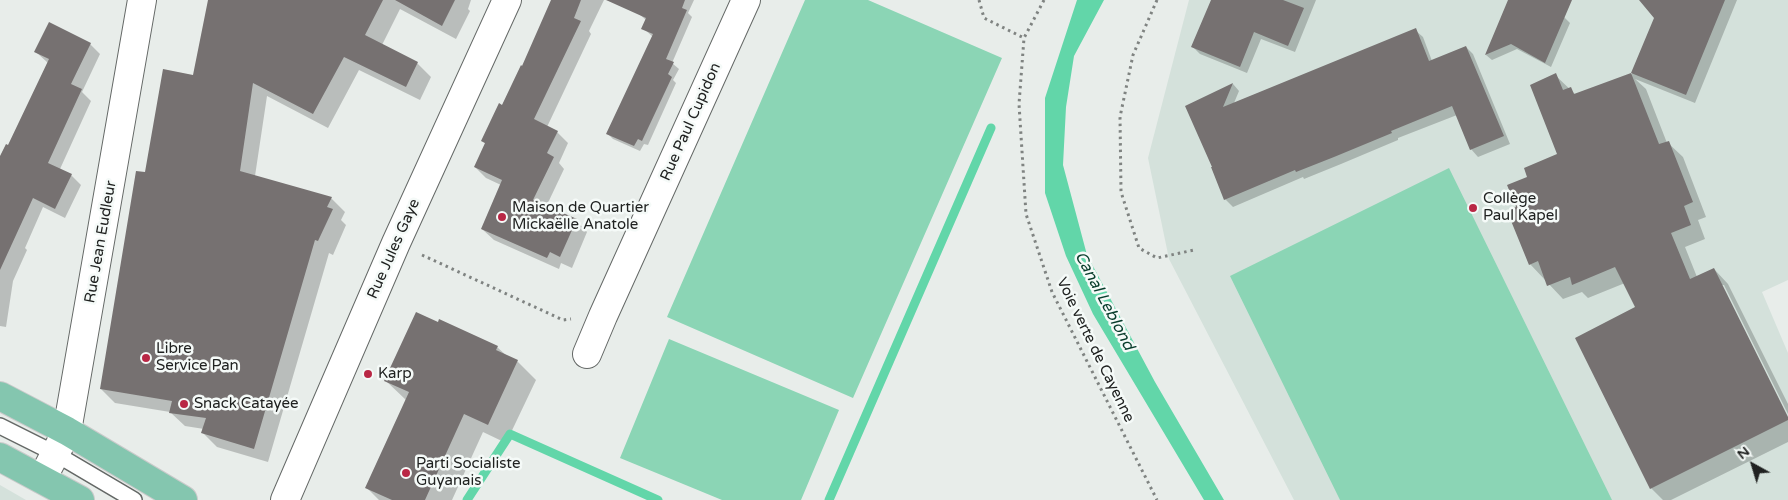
<!DOCTYPE html>
<html>
<head>
<meta charset="utf-8">
<style>
	body { margin:0 }
	#map { position:relative; width:1788px; height:500px; overflow:hidden; background:#e8edea; font-family:"Varela Round",sans-serif }
	canvas { display:block }
	.north { position:absolute; left:1728px; top:440px; width:50px; height:50px; -webkit-text-stroke:4px #f5faf8; paint-order:stroke; rotate:321deg; font-size:14px; font-weight:700; line-height:20px; text-align:center; color:#202221 }
	.north::after { content:''; display:block; margin:auto; width:18px; height:22px; background:#202221; clip-path:polygon(50% 0,100% 100%,50% 72%,0 100%) }
</style>
</head>
<body>
<div id="map">
<canvas width="1788" height="500"></canvas>
<div class="north">N</div>
</div>
<script>
const context = document.querySelector('canvas').getContext('2d');
context.lineJoin = 'round';
function paint(path, color) {
  context.fillStyle = color;
  context.fill(path, 'evenodd');
}
function toPath(rows) {
  const path = new Path2D();
  for (const r of rows) {
    path.moveTo(r[0], r[1]);
    for (let i = 2; i < r.length; i += 2) path.lineTo(r[i], r[i + 1]);
  }
  return path;
}
function strokePath(path, color, width, dash) {
  context.strokeStyle = color;
  context.lineWidth = width;
  context.lineCap = dash ? 'butt' : 'round';
  context.setLineDash(dash || []);
  context.stroke(path);
}
function write(font, color, halo, rows, align = 'center') {
  context.font = font + ' "Varela Round",sans-serif';
  context.lineWidth = 5;
  context.setLineDash([]);
  context.textBaseline = 'middle';
  context.strokeStyle = halo;
  context.fillStyle = color;
  for (const [text, x, y, turn = 0] of rows) {
    context.save();
    context.translate(x, y);
    context.rotate((+turn || 0) * Math.PI / 180);
    context.textAlign = isNaN(turn) ? turn : align;
    if (halo) context.strokeText(text, 0, 0);
    context.fillText(text, 0, 0);
    context.restore();
  }
}
paint(toPath([
	[1189,0,1788,0,1788,280,1762,292,1788,353,1788,500,1294,500,1169,259,1148,158],
	[0,485,26,500,0,500]
]), '#d4e1db');
paint(toPath([
	[805,0,868,0,1002,58,853,398,667,317],
	[1449,168,1612,500,1340,500,1230,276],
	[669,339,839,410,801,500,722,500,620,458]
]), '#8bd5b5');
paint(toPath([
	[1077,0,1104,0,1074,56,1066,107,1063,165,1087,255,1155,382,1224,500,1204,500,1093,314,1066,256,1045,193,1045,98]
]), '#62d6a9');
paint(toPath([
	[224,0,471,0,468,9,470,11,456,39,400,9,382,45,417,63,431,77,420,100,359,70,328,128,267,96,255,176,331,198,345,212,341,220,346,225,333,255,329,253,268,462,217,447,203,433,204,429,185,426,170,412,115,403,101,389,146,174,194,77],
	[553,0,604,0,589,31,591,34,547,127,557,132,568,143,559,163,564,169,546,207,576,220,587,232,572,268,561,263,559,269,494,240,482,229,501,185,486,178,475,167,486,144,482,141,523,68],
	[646,0,694,0,688,13,692,17,672,63,679,69,673,80,676,83,648,145,644,144,640,151,613,139,607,133,653,37,643,28,646,20,639,14],
	[1212,0,1316,0,1295,52,1261,39,1247,73,1200,54,1193,47],
	[1510,0,1526,0,1564,17,1570,23,1551,67,1517,49,1492,60,1486,55],
	[1641,0,1737,0,1695,103,1635,79,1646,89,1667,143,1668,143,1683,157,1706,217,1698,220,1705,239,1685,247,1697,277,1714,269,1728,284,1788,404,1788,414,1724,285,1721,285,1788,420,1788,442,1671,500,1663,500,1651,488,1637,307,1625,283,1588,298,1582,292,1563,299,1530,264,1517,208,1529,178,1558,155,1555,75,1576,95,1632,74,1655,18],
	[1415,30,1423,37,1432,61,1466,47,1473,54,1510,144,1478,157,1471,149,1457,115,1398,138,1398,140,1341,164,1304,179,1303,177,1233,207,1225,199,1214,167,1187,106,1233,84,1239,91,1234,103],
	[90,44,100,54,82,92,91,101,60,169,71,175,81,185,65,218,43,207,25,248,27,250,13,281,6,327,0,326,0,159,8,147,48,63,36,52],
	[497,347,508,357,517,361,536,380,506,443,483,432,452,500,379,500,366,487,406,400,385,380]
]), '#0003');
strokePath(toPath([
	[467,500,510,434,658,500],
	[829,500,991,128]
]), '#62d6a9', 9);
paint(toPath([
	[208,0,383,0,365,35,418,62,406,87,344,57,313,114,253,83,240,171,332,197,327,207,333,209,318,241,315,240,254,449,201,433,206,418,169,413,172,401,100,389,136,171,145,172,163,69,193,75],
	[395,0,455,0,442,26],
	[551,0,581,0,574,18,581,21,534,119,558,131,547,153,554,157,533,200,577,219,560,257,550,252,547,258,481,229,502,180,474,167,485,143,481,141,499,103,502,105,521,65,522,66],
	[606,0,685,0,682,8,687,10,666,59,674,62,668,74,672,77,642,141,638,139,634,146,606,134,653,34,641,29,646,18],
	[1211,0,1283,0,1304,8,1288,46,1254,32,1240,67,1191,47],
	[1508,0,1572,0,1545,63,1511,44,1485,55],
	[1639,0,1725,0,1686,95,1631,73,1654,18],
	[49,22,91,43,71,84,82,89,48,163,72,174,55,209,33,198,0,270,0,156,6,144,8,145,49,59,34,52],
	[1416,28,1429,61,1466,46,1504,136,1470,150,1452,106,1391,131,1392,133,1334,157,1296,172,1295,170,1224,200,1211,167,1212,167,1185,106,1233,83,1223,107],
	[1556,73,1563,90,1571,87,1574,94,1631,73,1659,144,1669,141,1693,202,1684,206,1691,225,1671,233,1690,279,1714,268,1788,417,1788,420,1650,489,1575,338,1635,307,1615,267,1572,285,1570,277,1547,286,1538,261,1529,265,1507,211,1516,207,1507,185,1527,177,1524,168,1557,154,1530,85],
	[416,312,438,322,439,319,498,346,496,350,518,360,488,425,464,414,425,500,392,500,365,488,409,392,384,381]
]), '#767171');
const service = toPath([
	[0,426,56,454,134,500]
]);
const minor = toPath([
	[587,354,603,316,746,0],
	[42,479,67,431,142,0],
	[285,500,396,243,507,0]
]);
const primary = toPath([
	[0,396,67,431,183,500],
	[0,457,80,500]
]);
strokePath(service, '#646866', 18);
strokePath(minor, '#646866', 30);
strokePath(primary, '#c9caca', 30);
strokePath(toPath([
	[979,0,984,18,1024,38],
	[1044,0,1024,38,1019,104,1026,214,1052,292,1157,500],
	[1157,0,1133,55,1120,117,1121,192,1139,248,1157,258,1194,250],
	[422,255,563,320,571,319]
]), '#7f8381', 3, [2.5, 4]);
strokePath(service, '#fff', 15);
strokePath(minor, '#fff', 28);
strokePath(primary, '#84c6af', 28);
for (const [x, y, r, color] of [
	[1473,208,5,"#b92745"],
	[502,217,5,"#b92745"],
	[146,358,5,"#b92745"],
	[368,374,5,"#b92745"],
	[184,404,5,"#b92745"],
	[406,473,5,"#b92745"]
]) {
  const dot = new Path2D();
  dot.arc(x, y, r, 0, 2 * Math.PI);
  context.fillStyle = color;
  context.fill(dot);
  strokePath(dot, '#f5faf8', 2);
}
write('15px', '#202221', '#f5faf8', [
	["Rue Paul Cupidon",691,122,-66],
	["Rue Jean Eudleur",101,242,-80],
	["Rue Jules Gaye",394,249,-66],
	["Voie verte de Cayenne",1095,350,64]
]);
write('15px', '#202221', '#f5faf8', [
	["Collège",1483,199],
	["Paul Kapel",1483,216],
	["Maison de Quartier",512,208],
	["Mickaëlle Anatole",512,225],
	["Libre",156,349],
	["Service Pan",156,366],
	["Karp",378,374],
	["Snack Catayée",194,404],
	["Parti Socialiste",416,464],
	["Guyanais",416,481]
], 'left');
write('italic 16px', '#073c2b', '#f5faf8', [
	["Canal Leblond",1104,301,62]
]);
</script>
</body>
</html>
